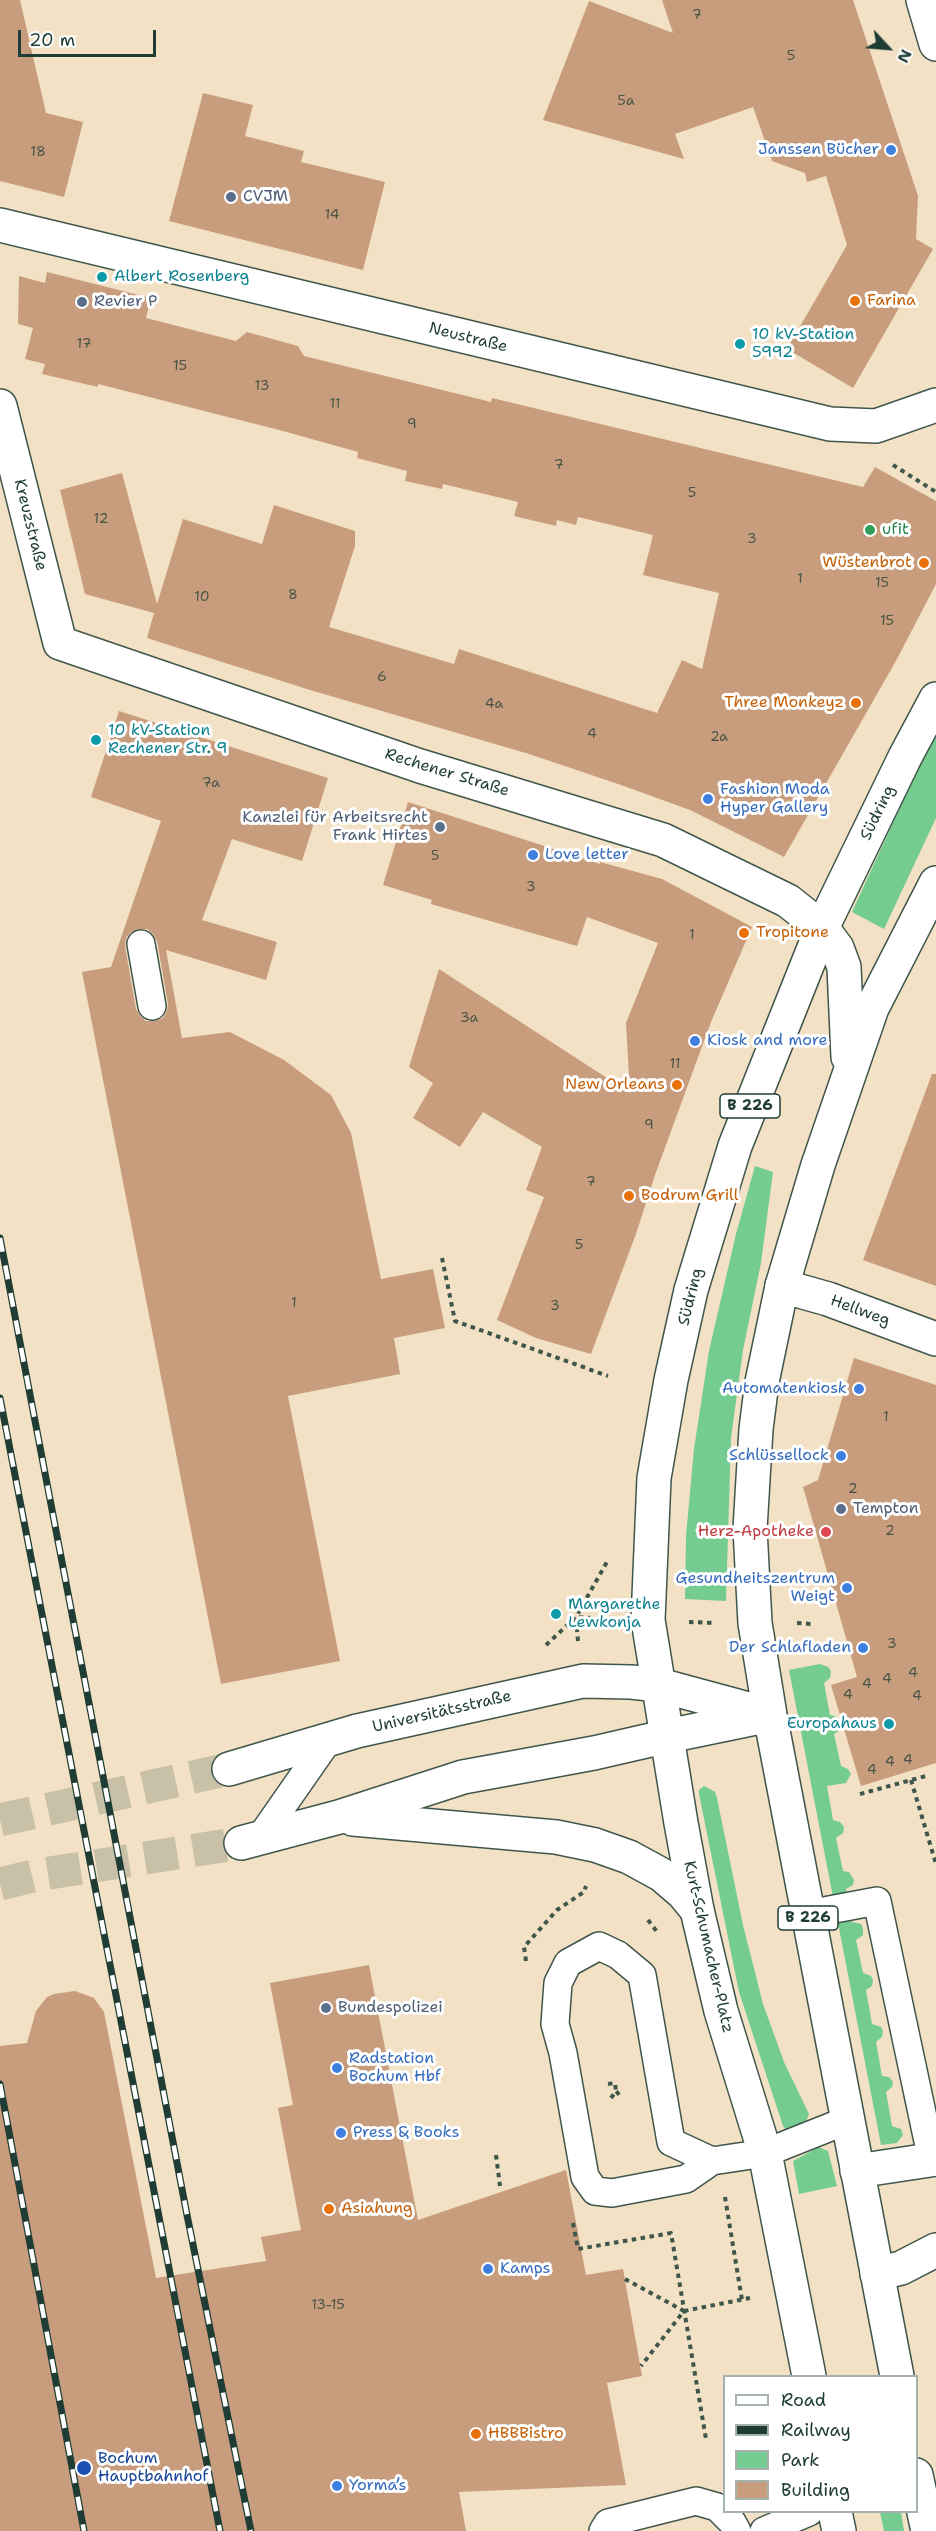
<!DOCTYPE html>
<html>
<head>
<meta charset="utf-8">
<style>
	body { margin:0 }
	#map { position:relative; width:936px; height:2531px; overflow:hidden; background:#f2e1c4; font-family:"Shantell Sans",sans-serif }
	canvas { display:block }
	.legend { position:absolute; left:723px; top:2375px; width:195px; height:138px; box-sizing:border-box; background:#fff; border:2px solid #a5b1ae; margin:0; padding:8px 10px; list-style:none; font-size:18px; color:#1f3d34 }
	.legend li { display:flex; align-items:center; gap:12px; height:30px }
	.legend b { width:30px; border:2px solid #a5b1ae }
	.north { position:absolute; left:858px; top:18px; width:60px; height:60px; -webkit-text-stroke:4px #fff; paint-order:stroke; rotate:116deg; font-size:16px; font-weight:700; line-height:24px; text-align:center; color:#1f3d34 }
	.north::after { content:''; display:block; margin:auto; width:21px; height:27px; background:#1f3d34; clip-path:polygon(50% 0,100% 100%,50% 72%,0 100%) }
	.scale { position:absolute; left:18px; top:30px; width:138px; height:27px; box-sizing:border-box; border:3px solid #1f3d34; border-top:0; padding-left:8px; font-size:18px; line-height:21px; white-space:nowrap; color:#1f3d34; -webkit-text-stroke:4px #fff; paint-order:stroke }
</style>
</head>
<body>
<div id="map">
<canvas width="936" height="2531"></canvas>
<ul class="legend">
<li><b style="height:8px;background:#fff"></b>Road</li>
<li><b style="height:8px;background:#1f3d34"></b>Railway</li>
<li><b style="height:16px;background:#74cc91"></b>Park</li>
<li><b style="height:16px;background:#c89d7e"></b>Building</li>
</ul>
<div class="north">N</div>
<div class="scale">20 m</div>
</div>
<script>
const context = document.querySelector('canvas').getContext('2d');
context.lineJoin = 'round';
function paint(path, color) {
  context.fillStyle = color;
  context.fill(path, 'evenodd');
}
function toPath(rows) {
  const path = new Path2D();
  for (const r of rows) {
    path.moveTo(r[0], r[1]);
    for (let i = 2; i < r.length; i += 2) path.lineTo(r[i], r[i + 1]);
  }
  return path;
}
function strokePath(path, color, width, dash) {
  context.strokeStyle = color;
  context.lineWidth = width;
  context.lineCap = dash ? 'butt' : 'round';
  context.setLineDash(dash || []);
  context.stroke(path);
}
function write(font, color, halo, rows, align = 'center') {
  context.font = font + ' "Shantell Sans",sans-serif';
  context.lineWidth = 6;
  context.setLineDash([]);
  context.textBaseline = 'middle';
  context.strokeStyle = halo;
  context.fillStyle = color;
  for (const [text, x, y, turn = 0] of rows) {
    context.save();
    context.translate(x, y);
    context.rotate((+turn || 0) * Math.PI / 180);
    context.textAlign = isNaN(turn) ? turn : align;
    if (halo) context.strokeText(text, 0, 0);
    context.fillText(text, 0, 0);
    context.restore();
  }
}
paint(toPath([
	[936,729,936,818,884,929,852,912],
	[755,1166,773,1172,761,1263,743,1350,731,1438,726,1601,685,1599,686,1536,694,1449,709,1351,736,1234],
	[820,1664,828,1667,831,1671,830,1678,824,1683,830,1715,837,1717,841,1722,840,1730,834,1734,841,1766,848,1769,851,1774,846,1783,827,1786,833,1820,840,1822,844,1827,843,1833,836,1838,843,1871,849,1872,854,1880,853,1885,846,1889,852,1922,861,1924,863,1929,863,1935,856,1940,863,1973,871,1976,873,1980,872,1986,866,1990,872,2024,881,2027,883,2031,882,2037,876,2042,882,2076,889,2077,893,2082,892,2087,886,2092,892,2126,901,2129,903,2135,897,2143,881,2145,789,1670],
	[704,1786,715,1792,717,1798,743,1925,763,2004,784,2062,809,2114,806,2122,791,2130,786,2130,783,2126,739,1992,699,1794,699,1790],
	[819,2147,828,2151,837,2186,799,2194,793,2161],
	[880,2512,901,2512,904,2531,884,2531]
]), '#74cc91');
paint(toPath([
	[0,0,20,0,46,113,83,122,64,197,0,181],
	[662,0,853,0,918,196,916,239,933,249,853,388,787,349,847,245,826,176,807,182,805,173,772,161,753,107,675,134,684,159,543,120,589,1,673,33],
	[203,93,253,105,245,136,304,151,301,162,385,182,363,270,169,221],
	[47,272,151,298,146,318,236,341,247,332,298,346,304,356,491,402,492,398,863,487,875,467,936,501,936,584,897,659,784,857,690,810,621,785,529,754,310,690,147,638,154,613,85,594,60,490,122,473,157,604,183,519,262,544,274,505,355,531,355,546,329,627,454,664,459,649,657,713,682,660,702,669,719,593,643,575,653,535,578,517,576,525,557,520,556,526,514,516,518,502,443,484,442,489,405,481,407,471,357,458,358,452,283,431,98,384,98,387,42,374,45,364,25,359,33,328,18,324,19,276,45,283],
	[119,711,328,778,302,861,232,839,202,920,277,942,266,980,166,950,182,1038,230,1032,284,1060,331,1095,351,1133,381,1279,433,1269,445,1328,394,1338,400,1374,288,1396,340,1661,221,1684,82,972,111,967,161,821,91,797],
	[138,929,147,929,153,934,157,941,168,1004,167,1011,163,1018,155,1021,146,1021,140,1016,136,1009,125,946,126,938,131,932],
	[408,802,600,864,600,862,662,879,752,927,711,1022,655,1175,636,1234,591,1354,536,1338,497,1320,544,1197,526,1190,542,1147,483,1112,460,1147,413,1118,433,1083,409,1067,439,969,630,1093,626,1023,658,943,587,917,577,946,431,904,432,900,383,885],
	[932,1074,936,1074,936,1286,863,1260],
	[854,1358,936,1385,936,1763,861,1786,831,1685,857,1677,803,1487,818,1480],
	[369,1965,418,2220,566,2170,586,2275,623,2269,642,2376,607,2383,626,2485,459,2492,466,2531,0,2531,0,2046,27,2043,36,2011,47,1997,54,1994,75,1991,94,1998,104,2012,156,2278,266,2261,261,2237,301,2230,278,2108,293,2105,270,1983]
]), '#c89d7e');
strokePath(toPath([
	[0,1820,229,1769],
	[0,1884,37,1875,241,1843]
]), '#c8c0a7', 33, [33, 16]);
const service = toPath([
	[141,944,152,1006],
	[260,1838,329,1739],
	[808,1914,877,1901,932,2160],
	[712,2161,671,2142,642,1975,618,1955,599,1946,568,1963,558,1983,555,2024,563,2053,585,2177,595,2191,612,2193,686,2179,712,2161,765,2153,848,2120],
	[603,2531,608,2523,696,2501,717,2507,732,2522,737,2531],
	[764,2531,809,2512]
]);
const pedestrian = toPath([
	[857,2171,936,2159],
	[877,2274,901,2268,936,2250]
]);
const minor = toPath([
	[923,0,936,44],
	[0,225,830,424,876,426,936,405],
	[0,406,60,643,420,766,663,840,788,901,822,928],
	[782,1286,828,1299,936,1339]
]);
const secondary = toPath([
	[229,1769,357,1731,583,1681,631,1682,659,1685],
	[353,1819,556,1837,595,1845,629,1857,662,1875,683,1893,697,1910],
	[241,1843,339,1817,463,1777,594,1753,668,1736]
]);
const primary = toPath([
	[822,928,837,948,844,967,848,1057],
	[659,1685,770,1715],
	[668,1736,765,1716],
	[809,2376,765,2153,721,2011,697,1910,681,1823,648,1620,654,1478,671,1380,691,1290,735,1146,822,928,905,757,936,699],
	[897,2376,770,1715,755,1623,750,1529,756,1429,762,1382,782,1286,818,1165,872,1008,936,883],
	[916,2475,928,2531],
	[835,2512,839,2531]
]);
strokePath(service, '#3f564a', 30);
strokePath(pedestrian, '#3f564a', 36);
strokePath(minor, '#3f564a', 36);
strokePath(secondary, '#3f564a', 36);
strokePath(primary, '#3f564a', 36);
strokePath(toPath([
	[893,465,936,492],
	[442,1258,455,1321,608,1376],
	[689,1622,715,1623],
	[797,1623,812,1624],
	[578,1641,576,1617,607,1619],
	[546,1645,576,1617,608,1560],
	[911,1780,936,1864],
	[860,1794,926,1776],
	[648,1920,658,1933],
	[526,1961,524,1947,557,1910,584,1892,586,1886],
	[608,2084,615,2083,616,2091],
	[611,2098,616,2091,621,2097],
	[496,2155,500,2186],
	[725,2197,742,2300],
	[573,2223,578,2249,671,2233,706,2439],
	[625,2279,684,2311,641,2366],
	[684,2311,750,2298]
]), '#3f564a', 4, [4.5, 4.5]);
strokePath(service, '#fff', 27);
strokePath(pedestrian, '#fff', 33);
strokePath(minor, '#fff', 33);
strokePath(secondary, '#fff', 33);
strokePath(primary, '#fff', 33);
const rail = toPath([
	[0,1238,187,2215,251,2531],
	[0,1398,220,2531],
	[0,2084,84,2531]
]);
strokePath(rail, '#1f3d34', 7);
strokePath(rail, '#fff', 4.5, [14]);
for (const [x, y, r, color] of [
	[891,150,6,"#3f7fe0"],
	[231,197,6,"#5c6f8a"],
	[102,277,6,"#0f9aa8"],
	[855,301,6,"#e8710a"],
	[82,302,6,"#5c6f8a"],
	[740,344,6,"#0f9aa8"],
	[870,530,6,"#2e9e5b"],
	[924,563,6,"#e8710a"],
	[856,703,6,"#e8710a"],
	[96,740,6,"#0f9aa8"],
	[708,799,6,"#3f7fe0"],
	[440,827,6,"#5c6f8a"],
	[533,855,6,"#3f7fe0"],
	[744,933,6,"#e8710a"],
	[695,1041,6,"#3f7fe0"],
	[677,1085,6,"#e8710a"],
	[629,1196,6,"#e8710a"],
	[859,1389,6,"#3f7fe0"],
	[841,1456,6,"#3f7fe0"],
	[841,1509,6,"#5c6f8a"],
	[826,1532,6,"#e0444e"],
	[847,1588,6,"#3f7fe0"],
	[556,1614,6,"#0f9aa8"],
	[863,1648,6,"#3f7fe0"],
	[889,1724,6,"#0f9aa8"],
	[326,2008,6,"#5c6f8a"],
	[337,2068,6,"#3f7fe0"],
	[341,2133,6,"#3f7fe0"],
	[329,2209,6,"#e8710a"],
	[488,2269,6,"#3f7fe0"],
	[476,2434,6,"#e8710a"],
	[84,2468,8,"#1a4fb4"],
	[337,2486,6,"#3f7fe0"]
]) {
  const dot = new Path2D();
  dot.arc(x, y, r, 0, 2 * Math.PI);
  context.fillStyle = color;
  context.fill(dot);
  strokePath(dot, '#fff', 2);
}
write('14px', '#495546', null, [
	["7",697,15],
	["5",791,56],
	["5a",626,101],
	["18",38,152],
	["14",332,215],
	["17",84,344],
	["15",180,366],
	["13",262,386],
	["11",335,404],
	["9",412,424],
	["7",559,465],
	["5",692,493],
	["12",101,519],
	["3",752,539],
	["1",800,579],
	["15",882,583],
	["8",293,595],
	["10",202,597],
	["15",887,621],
	["6",382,677],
	["4a",494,704],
	["4",592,734],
	["2a",719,737],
	["7a",211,783],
	["5",435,856],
	["3",531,887],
	["1",692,935],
	["3a",469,1018],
	["11",675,1064],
	["9",649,1125],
	["7",591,1182],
	["5",579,1245],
	["1",294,1303],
	["3",555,1306],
	["1",886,1417],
	["2",853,1489],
	["2",890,1531],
	["3",892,1644],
	["4",913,1673],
	["4",887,1679],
	["4",867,1684],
	["4",848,1695],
	["4",917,1696],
	["4",908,1760],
	["4",890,1762],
	["4",872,1770],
	["13-15",328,2305]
]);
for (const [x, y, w] of [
	[750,1106,60],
	[808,1918,60]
]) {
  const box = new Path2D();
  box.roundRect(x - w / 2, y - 12, w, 24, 4.5);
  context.fillStyle = '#fff';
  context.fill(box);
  strokePath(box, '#1f3d34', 1.5);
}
write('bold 15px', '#1f3d34', null, [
	["B 226",750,1106],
	["B 226",808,1918]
]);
write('16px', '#366cbe', '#fff', [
	["Janssen Bücher",879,150,"right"],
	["Fashion Moda",720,790],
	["Hyper Gallery",720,808],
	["Love letter",545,855],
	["Kiosk and more",707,1041],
	["Automatenkiosk",847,1389,"right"],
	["Schlüssellock",829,1456,"right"],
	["Gesundheitszentrum",835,1579,"right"],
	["Weigt",835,1597,"right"],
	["Der Schlafladen",851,1648,"right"],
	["Radstation",349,2059],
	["Bochum Hbf",349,2077],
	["Press & Books",353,2133],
	["Kamps",500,2269],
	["Yorma’s",349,2486]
], 'left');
write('16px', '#4e5e75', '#fff', [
	["CVJM",243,197],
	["Revier P",94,302],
	["Kanzlei für Arbeitsrecht",428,818,"right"],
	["Frank Hirtes",428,836,"right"],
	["Tempton",853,1509],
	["Bundespolizei",338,2008]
], 'left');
write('16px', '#0d838f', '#fff', [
	["Albert Rosenberg",114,277],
	["10 kV-Station",752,335],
	["5992",752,353],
	["10 kV-Station",108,731],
	["Rechener Str. 9",108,749],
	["Margarethe",568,1605],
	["Lewkonja",568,1623],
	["Europahaus",877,1724,"right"]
], 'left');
write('16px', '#c56008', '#fff', [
	["Farina",867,301],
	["Wüstenbrot",912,563,"right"],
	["Three Monkeyz",844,703,"right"],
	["Tropitone",756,933],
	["New Orleans",665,1085,"right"],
	["Bodrum Grill",641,1196],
	["Asiahung",341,2209],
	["HBBBistro",488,2434]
], 'left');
write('16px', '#1f3d34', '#fff', [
	["Neustraße",468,338,14],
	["Kreuzstraße",30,525,76],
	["Rechener Straße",447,773,17],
	["Südring",878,813,-64],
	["Südring",691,1297,-76],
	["Hellweg",860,1311,20],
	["Universitätsstraße",442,1712,-13],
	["Kurt-Schumacher-Platz",708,1947,77]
]);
write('16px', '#27864d', '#fff', [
	["ufit",882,530]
], 'left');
write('16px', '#be3a42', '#fff', [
	["Herz-Apotheke",814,1532]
], 'right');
write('16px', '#164399', '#fff', [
	["Bochum",98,2459],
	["Hauptbahnhof",98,2477]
], 'left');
</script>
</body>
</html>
